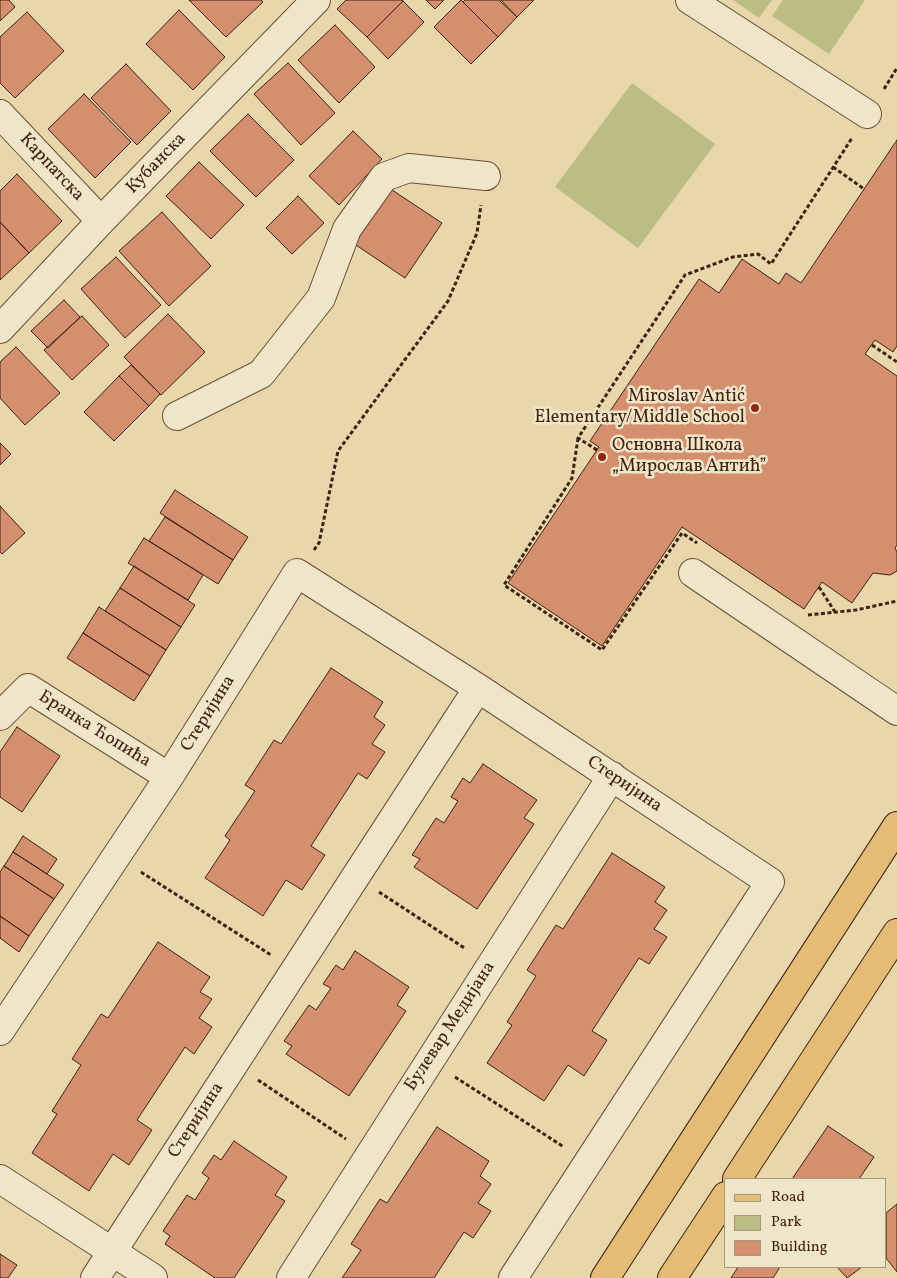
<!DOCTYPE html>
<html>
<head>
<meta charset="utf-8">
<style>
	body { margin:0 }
	#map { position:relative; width:897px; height:1278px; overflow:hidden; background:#e7d7aa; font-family:Vollkorn,serif }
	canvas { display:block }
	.legend { position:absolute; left:724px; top:1178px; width:162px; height:90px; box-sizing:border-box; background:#efe5c8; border:1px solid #a99780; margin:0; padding:6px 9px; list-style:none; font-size:15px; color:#402113 }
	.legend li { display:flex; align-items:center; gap:10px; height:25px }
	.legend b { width:25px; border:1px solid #a99780 }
</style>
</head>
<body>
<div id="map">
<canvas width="897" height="1278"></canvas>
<ul class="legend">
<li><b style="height:6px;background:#e4bc75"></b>Road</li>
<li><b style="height:14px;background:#bcbd84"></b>Park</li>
<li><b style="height:14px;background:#d38f6e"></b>Building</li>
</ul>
</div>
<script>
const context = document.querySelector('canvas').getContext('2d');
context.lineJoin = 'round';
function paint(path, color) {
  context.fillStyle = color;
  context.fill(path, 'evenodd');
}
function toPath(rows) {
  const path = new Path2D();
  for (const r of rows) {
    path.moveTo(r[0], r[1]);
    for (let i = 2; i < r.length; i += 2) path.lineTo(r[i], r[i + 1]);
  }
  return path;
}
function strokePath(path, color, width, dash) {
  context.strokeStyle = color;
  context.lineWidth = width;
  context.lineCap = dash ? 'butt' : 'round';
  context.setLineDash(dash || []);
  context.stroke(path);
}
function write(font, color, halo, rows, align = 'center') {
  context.font = font + ' Vollkorn,serif';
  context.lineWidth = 5;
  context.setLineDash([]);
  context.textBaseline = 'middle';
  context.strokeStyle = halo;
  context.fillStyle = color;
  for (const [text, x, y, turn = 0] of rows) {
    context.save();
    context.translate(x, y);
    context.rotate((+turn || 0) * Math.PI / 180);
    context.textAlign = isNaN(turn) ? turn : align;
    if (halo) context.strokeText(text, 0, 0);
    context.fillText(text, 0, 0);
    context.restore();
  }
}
paint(toPath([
	[733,0,772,0,759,18],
	[783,0,865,0,829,54,772,16],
	[632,83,715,144,638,248,555,187]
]), '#bcbd84');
const building = toPath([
	[0,0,9,0,15,7,0,21,0,0],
	[189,0,261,0,263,2,226,37,189,0],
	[346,0,402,0,403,1,367,37,337,9,346,0],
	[426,0,444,0,435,9,426,0],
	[461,0,498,37,471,64,434,27,461,0],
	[465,0,499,0,517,17,498,37,463,2,465,0],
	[501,0,534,0,517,17,501,0],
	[403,1,424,22,388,59,367,37,403,1],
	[179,10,225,57,193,90,146,44,179,10],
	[27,12,64,51,15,98,0,83,0,37,27,12],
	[335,25,375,67,339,103,298,60,335,25],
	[288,63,335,113,301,145,254,94,288,63],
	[126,64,171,111,137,145,91,98,126,64],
	[84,94,131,142,95,178,48,129,84,94],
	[248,114,294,160,256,197,210,151,248,114],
	[353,131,382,159,339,205,309,176,353,131],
	[897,140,897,346,893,352,875,340,865,354,897,376,897,545,895,548,897,552,897,571,890,575,873,573,852,603,822,582,804,609,682,527,602,646,508,583,599,447,590,441,699,279,719,293,742,259,779,284,786,273,801,283,897,140],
	[199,162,244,205,211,239,166,196,199,162],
	[17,174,62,221,29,253,0,222,0,191,17,174],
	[383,184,442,223,405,278,347,239,383,184],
	[298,196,324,223,292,254,266,228,298,196],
	[162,212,211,266,169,306,119,251,162,212],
	[0,222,29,253,0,280,0,222],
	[116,257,161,305,125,338,81,289,116,257],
	[64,300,80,317,48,348,31,331,64,300],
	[168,314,205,352,161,395,124,357,168,314],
	[82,316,109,345,72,380,44,350,82,316],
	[16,347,60,393,25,425,0,398,0,362,16,347],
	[131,365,160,394,149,406,119,376,131,365],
	[119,376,149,406,114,441,84,412,119,376],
	[0,443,11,454,0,465,0,443],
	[175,490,248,537,233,560,160,513,175,490],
	[0,506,25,533,2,554,0,552,0,506],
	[165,517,233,560,218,584,149,541,165,517],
	[144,538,203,575,188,600,128,563,144,538],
	[134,566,195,605,181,627,120,588,134,566],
	[120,588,181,627,166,650,105,611,120,588],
	[99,607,166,650,150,676,83,633,99,607],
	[83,633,150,676,134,701,67,658,83,633],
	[331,668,383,702,374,717,385,725,372,744,385,752,367,779,358,773,311,846,325,855,302,890,286,880,263,916,205,878,230,840,225,836,255,791,245,785,274,740,281,744,331,668],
	[17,727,60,756,22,812,0,797,0,752,17,727],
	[483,764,537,800,524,818,534,824,477,909,414,867,420,859,412,855,436,818,444,823,458,801,451,797,463,778,470,783,483,764],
	[23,836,57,859,47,874,13,852,23,836],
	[13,852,64,885,54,899,4,866,13,852],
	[612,853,665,887,655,902,667,910,654,929,667,937,649,964,639,958,592,1031,607,1040,584,1076,568,1065,544,1101,487,1063,512,1025,507,1022,536,976,527,970,556,925,563,929,612,853],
	[4,866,54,899,29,936,0,916,0,872,4,866],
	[0,916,29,936,19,952,0,938,0,916],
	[158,942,210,977,200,992,212,999,199,1018,212,1027,194,1054,185,1047,137,1120,152,1130,129,1165,113,1154,89,1191,32,1153,57,1114,52,1111,81,1065,72,1059,101,1014,108,1018,158,942],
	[355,951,409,987,397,1005,406,1011,349,1096,286,1054,292,1046,284,1041,309,1005,316,1010,331,988,323,984,336,965,343,970,355,951],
	[828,1126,874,1157,859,1179,792,1179,828,1126],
	[437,1127,489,1161,480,1176,491,1184,478,1203,491,1211,473,1238,464,1232,434,1278,342,1278,361,1250,351,1244,380,1199,387,1203,437,1127],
	[234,1141,287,1177,275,1195,285,1201,234,1278,215,1278,165,1244,170,1236,163,1231,187,1195,195,1200,209,1178,202,1173,214,1155,221,1160,234,1141],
	[897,1204,897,1272,886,1258,886,1213,897,1204],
	[0,1254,17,1265,8,1278,0,1278,0,1254],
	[738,1267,780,1267,773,1278,731,1278,738,1267],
	[837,1267,862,1267,847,1278,837,1267]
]);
paint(building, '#d38f6e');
strokePath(building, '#402113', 1);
const minor = toPath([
	[690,0,867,114],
	[0,114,101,221],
	[0,329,101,221,316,0],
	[177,416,261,374,321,298,347,229,384,177,409,168,486,176],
	[693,573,897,711],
	[0,716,28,688,169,777],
	[0,1031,169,777,297,573,478,688,770,882,513,1278],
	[0,1179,153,1278],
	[95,1278,478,688],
	[291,1278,612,776]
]);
const major = toPath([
	[737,1179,897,933],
	[605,1278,897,826],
	[672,1278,726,1196]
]);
strokePath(minor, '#6a4e39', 30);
strokePath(major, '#402113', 30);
strokePath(toPath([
	[884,89,897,68],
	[833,167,864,189],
	[872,345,897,362],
	[578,438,572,478,504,585,602,650,682,533,697,543],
	[597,450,578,438,685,275,733,257,758,254,771,264,852,138],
	[314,550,319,543,338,451,448,301,477,233,481,205],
	[819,587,835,612],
	[808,615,856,610,897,601],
	[141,872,271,955],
	[379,892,466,949],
	[455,1077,564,1147],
	[258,1080,346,1139]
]), '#402113', 3, [4, 2.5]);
strokePath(minor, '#efe5c8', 28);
strokePath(major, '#e4bc75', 28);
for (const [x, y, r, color] of [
	[755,408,5,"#8f2418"],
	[602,457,5,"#8f2418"]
]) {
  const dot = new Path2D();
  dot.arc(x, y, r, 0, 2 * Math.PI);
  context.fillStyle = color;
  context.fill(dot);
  strokePath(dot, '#efe5c8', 2);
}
write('18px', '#402113', '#efe5c8', [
	["Кубанска",157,164,-46],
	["Карпатска",51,168,47],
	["Стеријина",209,714,-58],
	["Бранка Ћопића",94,730,32],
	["Стеријина",624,785,34],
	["Булевар Медијана",451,1027,-57],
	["Стеријина",197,1121,-57]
]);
write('18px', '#402113', '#efe5c8', [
	["Miroslav Antić",745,398],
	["Elementary/Middle School",745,419],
	["Основна Школа",612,447,"left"],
	["„Мирослав Антић”",612,468,"left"]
], 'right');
</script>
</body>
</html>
